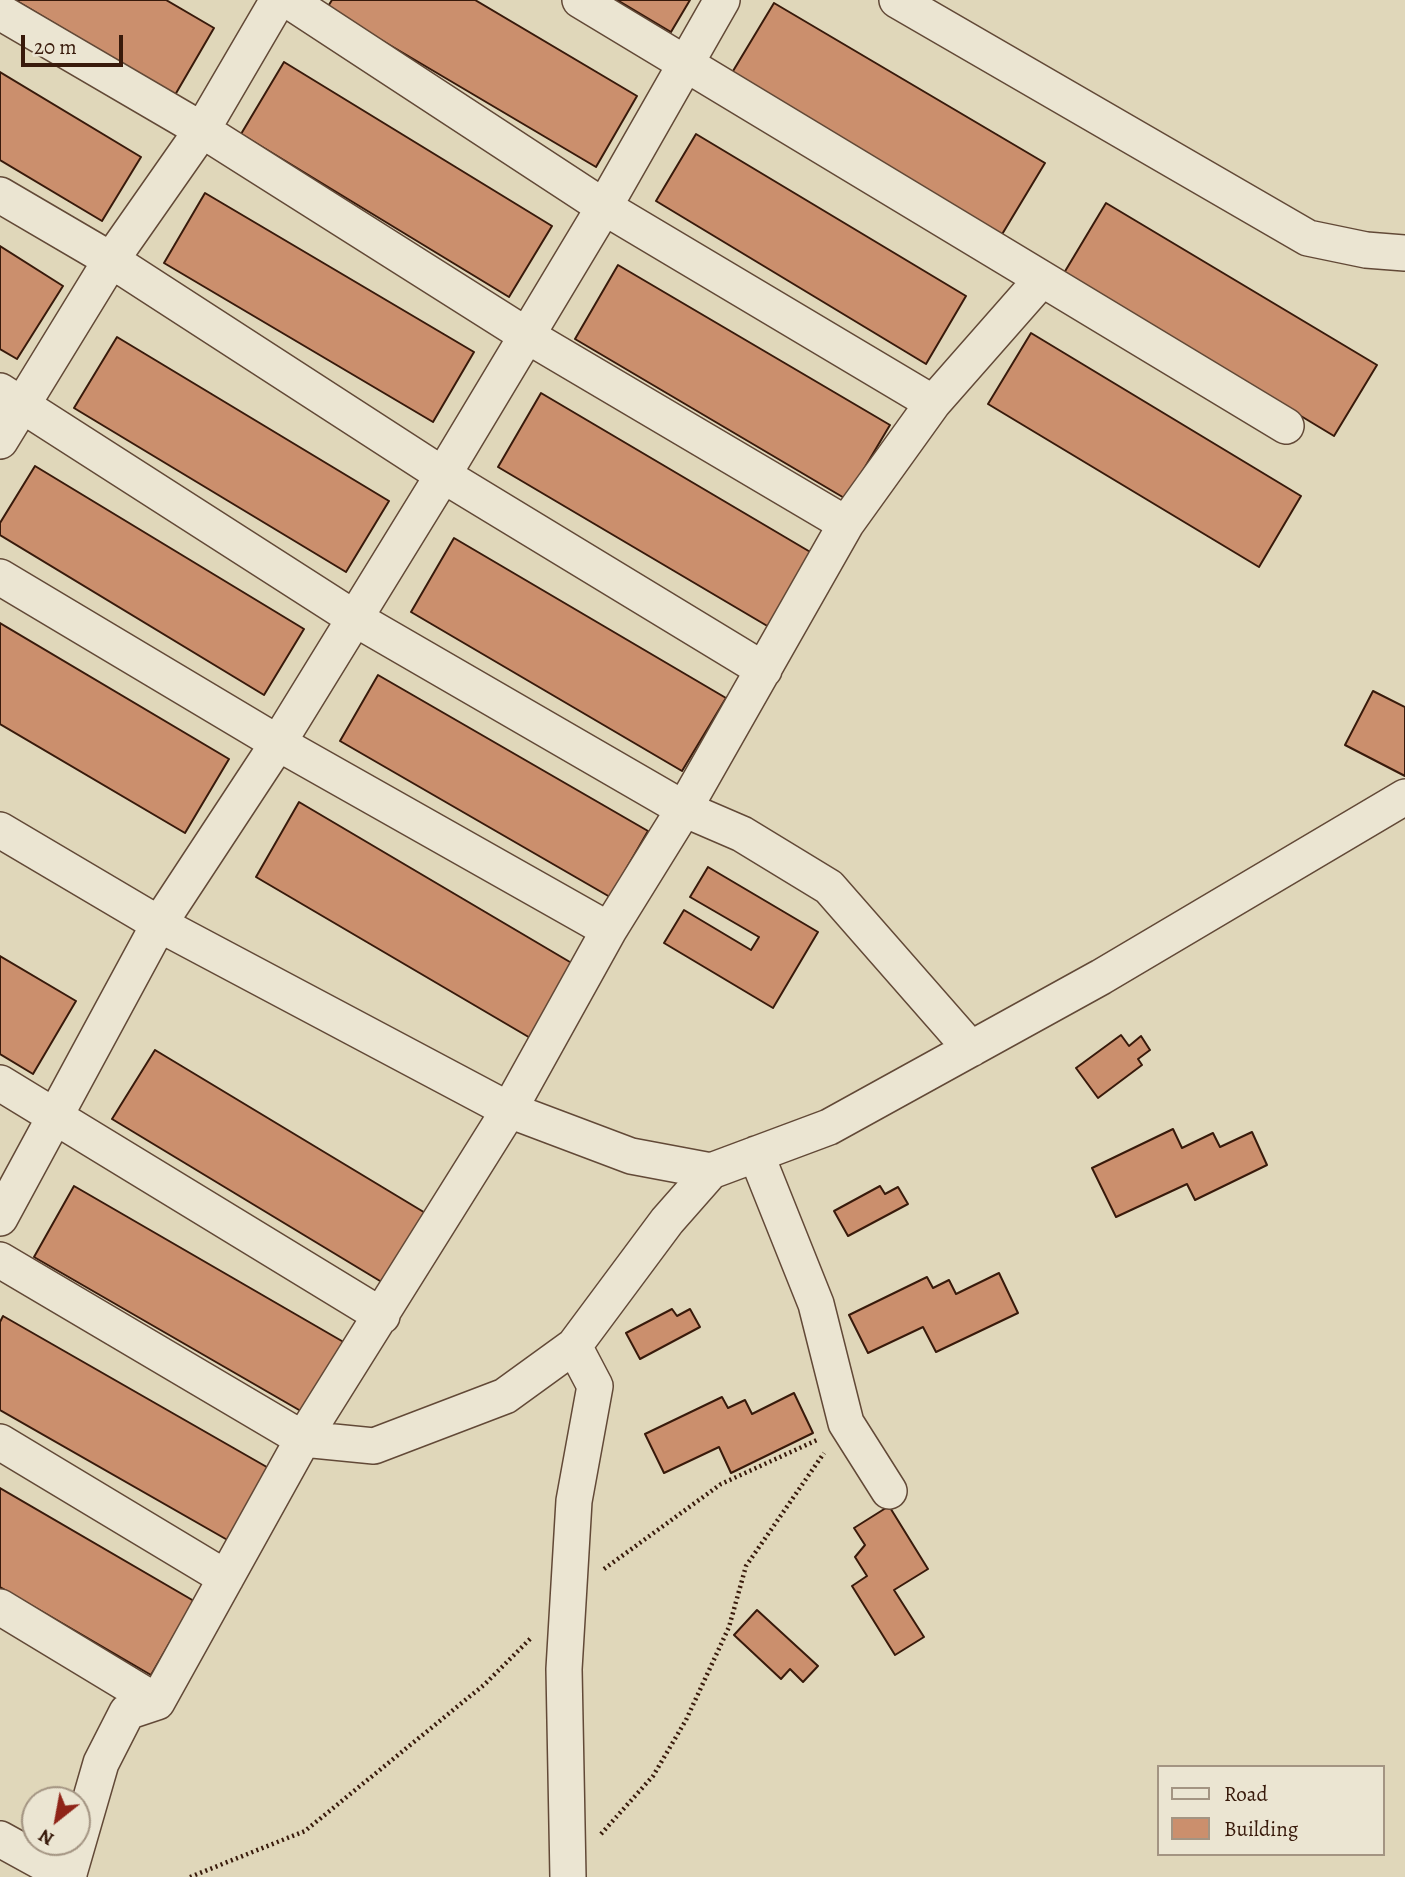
<!DOCTYPE html>
<html>
<head>
<meta charset="utf-8">
<style>
	body { margin:0 }
	#map { position:relative; width:1405px; height:1877px; overflow:hidden; background:#e0d7ba; font-family:Alegreya,serif }
	canvas { display:block }
	.legend { position:absolute; left:1157px; top:1765px; width:228px; height:91px; box-sizing:border-box; background:#ebe5d2; border:2px solid #a39482; margin:0; padding:9px 12px; list-style:none; font-size:21px; color:#381a0b }
	.legend li { display:flex; align-items:center; gap:14px; height:35px }
	.legend b { width:35px; border:2px solid #a39482 }
	.north { position:absolute; left:21px; top:1786px; width:70px; height:70px; box-sizing:border-box; background:#ebe5d2; border:2px solid #a39482; border-radius:50%; rotate:211deg; font-size:19px; font-weight:700; line-height:28px; text-align:center; color:#381a0b }
	.north::after { content:''; display:block; margin:auto; width:24px; height:32px; background:#8f2418; clip-path:polygon(50% 0,100% 100%,50% 72%,0 100%) }
	.scale { position:absolute; left:21px; top:35px; width:102px; height:32px; box-sizing:border-box; border:4px solid #381a0b; border-top:0; padding-left:9px; font-size:21px; line-height:24px; white-space:nowrap; color:#381a0b; -webkit-text-stroke:5px #ebe5d2; paint-order:stroke }
</style>
</head>
<body>
<div id="map">
<canvas width="1405" height="1877"></canvas>
<ul class="legend">
<li><b style="height:9px;background:#ebe5d2"></b>Road</li>
<li><b style="height:19px;background:#cb8f6d"></b>Building</li>
</ul>
<div class="north">N</div>
<div class="scale">20 m</div>
</div>
<script>
const context = document.querySelector('canvas').getContext('2d');
context.lineJoin = 'round';
function paint(path, color) {
  context.fillStyle = color;
  context.fill(path, 'evenodd');
}
function toPath(rows) {
  const path = new Path2D();
  for (const r of rows) {
    path.moveTo(r[0], r[1]);
    for (let i = 2; i < r.length; i += 2) path.lineTo(r[i], r[i + 1]);
  }
  return path;
}
function strokePath(path, color, width, dash) {
  context.strokeStyle = color;
  context.lineWidth = width;
  context.lineCap = dash ? 'butt' : 'round';
  context.setLineDash(dash || []);
  context.stroke(path);
}
const building = toPath([
	[15,0,166,0,214,28,175,95,15,0],
	[332,0,475,0,637,96,596,167,327,8,332,0],
	[617,0,690,0,671,32,617,0],
	[774,3,1045,163,1001,236,730,76,774,3],
	[284,62,552,226,509,297,241,134,284,62],
	[0,72,141,157,102,221,0,160,0,72],
	[696,134,966,296,926,364,656,201,696,134],
	[205,193,474,352,433,422,164,263,205,193],
	[1106,203,1377,365,1334,436,1064,273,1106,203],
	[0,246,63,286,17,359,0,349,0,246],
	[618,265,890,425,846,499,575,339,618,265],
	[1031,333,1301,496,1259,567,988,404,1031,333],
	[117,337,389,501,346,572,74,408,117,337],
	[541,393,812,553,769,627,498,467,541,393],
	[35,466,304,629,264,695,0,535,0,523,35,466],
	[454,538,726,698,682,771,411,612,454,538],
	[0,623,229,759,185,833,0,724,0,623],
	[378,675,648,831,610,897,340,741,378,675],
	[1373,691,1405,707,1405,776,1345,745,1373,691],
	[299,802,575,965,532,1039,256,877,299,802],
	[708,867,818,932,773,1008,664,943,684,910,751,950,759,937,690,897,708,867],
	[0,956,76,1001,33,1074,0,1054,0,956],
	[1121,1035,1129,1046,1141,1036,1150,1050,1138,1059,1142,1065,1098,1098,1076,1068,1121,1035],
	[155,1050,427,1214,385,1284,112,1119,155,1050],
	[1173,1129,1182,1148,1213,1133,1220,1147,1252,1132,1267,1165,1195,1200,1187,1184,1116,1217,1092,1168,1173,1129],
	[74,1186,347,1344,306,1414,34,1257,74,1186],
	[880,1186,885,1194,898,1187,908,1204,848,1236,834,1211,880,1186],
	[999,1273,1018,1313,936,1352,923,1327,868,1353,849,1315,927,1277,933,1288,949,1280,956,1294,999,1273],
	[672,1309,677,1316,690,1309,700,1327,640,1359,626,1333,672,1309],
	[3,1316,272,1470,231,1542,0,1410,0,1322,3,1316],
	[794,1393,813,1433,731,1473,719,1447,664,1473,645,1434,722,1397,728,1408,745,1400,752,1414,794,1393],
	[0,1488,194,1601,151,1675,0,1587,0,1488],
	[889,1506,928,1569,894,1590,924,1637,895,1655,852,1586,867,1576,855,1557,865,1545,854,1528,889,1506],
	[757,1610,818,1666,803,1682,790,1669,781,1679,734,1635,757,1610]
]);
paint(building, '#cb8f6d');
strokePath(building, '#381a0b', 2);
const street = toPath([
	[288,0,604,207,933,403],
	[580,0,1286,426],
	[897,0,1308,238,1366,250,1405,253],
	[0,12,202,130,526,335,846,524],
	[0,195,111,260,443,475,764,670],
	[0,391,354,618,684,809,742,834,829,887,971,1049],
	[0,441,111,260,202,130,278,0],
	[0,577,278,743,609,930],
	[0,830,159,924,278,743,443,475,604,207,722,0],
	[0,1083,382,1316],
	[756,1154,816,1304,846,1423,889,1491],
	[0,1218,159,924,509,1110,631,1156,711,1171,829,1127,1101,977,1405,797],
	[0,1260,303,1439,374,1446,505,1396,574,1346],
	[0,1442,226,1578],
	[0,1607,157,1702],
	[0,1839,69,1877],
	[68,1877,101,1763,127,1712,157,1702,303,1439,509,1110,609,930,684,809,846,524,933,403,1042,279],
	[568,1877,564,1669,574,1501,595,1386,574,1346,667,1221,711,1171]
]);
strokePath(street, '#624937', 38);
strokePath(toPath([
	[604,1569,721,1484,817,1440],
	[601,1834,653,1776,686,1720,729,1627,746,1566,824,1453],
	[190,1877,305,1831,485,1684,532,1637]
]), '#381a0b', 4.5, [2, 3.5]);
strokePath(street, '#ebe5d2', 35);
</script>
</body>
</html>
